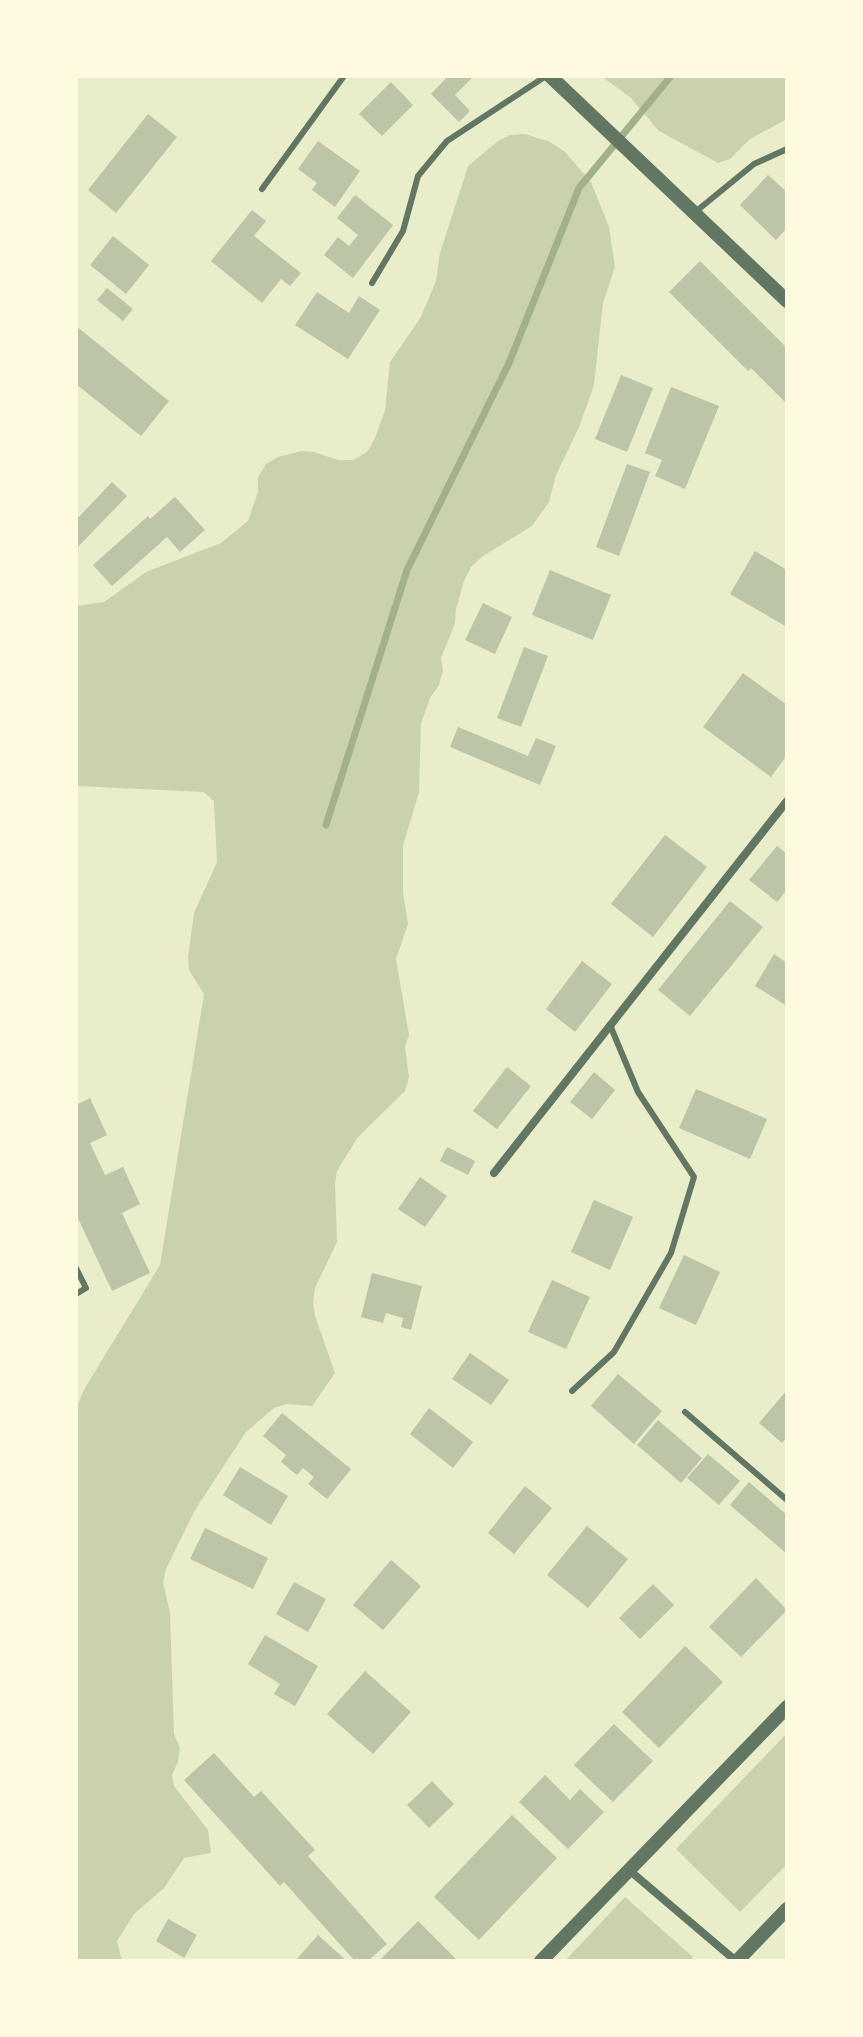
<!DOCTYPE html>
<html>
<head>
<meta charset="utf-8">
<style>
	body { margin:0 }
	#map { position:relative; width:863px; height:2037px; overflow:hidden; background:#e9edc9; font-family:Overpass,sans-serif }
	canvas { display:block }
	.frame { position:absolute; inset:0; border:78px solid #fefae0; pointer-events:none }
</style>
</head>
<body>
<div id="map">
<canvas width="863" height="2037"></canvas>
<div class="frame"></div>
</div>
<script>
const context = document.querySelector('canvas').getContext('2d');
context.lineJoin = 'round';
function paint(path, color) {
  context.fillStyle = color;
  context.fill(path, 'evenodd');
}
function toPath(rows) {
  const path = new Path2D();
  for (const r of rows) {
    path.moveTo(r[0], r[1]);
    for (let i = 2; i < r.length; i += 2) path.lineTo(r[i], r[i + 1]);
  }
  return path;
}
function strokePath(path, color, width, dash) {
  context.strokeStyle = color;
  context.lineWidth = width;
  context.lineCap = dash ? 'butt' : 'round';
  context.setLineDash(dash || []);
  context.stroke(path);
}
paint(toPath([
	[601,76,787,76,787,119,750,139,730,159,718,163,659,131,631,98],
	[525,134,550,142,565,152,591,182,609,227,615,267,603,303,594,385,580,425,556,475,549,502,532,526,483,556,471,567,464,581,456,609,455,623,441,658,443,670,439,685,430,698,421,723,419,792,403,846,403,892,408,924,396,959,409,1035,405,1047,409,1077,405,1091,358,1137,337,1171,335,1184,337,1242,315,1288,313,1302,315,1316,335,1373,312,1406,287,1404,274,1408,246,1432,195,1510,166,1569,163,1582,170,1613,174,1734,180,1747,178,1762,172,1775,174,1786,208,1830,211,1853,184,1858,164,1888,134,1914,117,1941,122,1961,80,1961,76,1958,76,1408,85,1388,160,1265,204,994,189,970,188,957,194,913,217,862,214,801,204,792,76,786,76,606,104,602,146,572,221,543,248,521,258,492,258,477,266,464,278,457,302,451,314,452,338,460,353,460,367,452,374,440,385,411,390,362,421,317,436,281,440,253,468,166,498,141,510,135],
	[787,1733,787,1864,740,1912,676,1849],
	[625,1897,693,1957,689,1961,565,1961]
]), '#cad2ad');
strokePath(toPath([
	[326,825,407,570,509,363,579,188,671,76]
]), '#a3b18a', 7);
paint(toPath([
	[448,76,474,76,455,95,470,111,459,122,431,94],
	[391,82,413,105,382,136,359,114],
	[148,114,177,137,116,213,88,190],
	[318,141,360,171,335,207,312,190,317,183,298,169],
	[768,175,787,192,787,228,776,240,740,205],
	[355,195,393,225,353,278,324,255,338,237,349,246,358,235,337,218],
	[252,210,266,221,254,236,301,273,290,286,281,279,262,303,211,261],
	[113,236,149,265,126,294,90,265],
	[700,261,787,348,787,404,751,368,748,371,669,292],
	[107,288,133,309,123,321,97,300],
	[317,292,349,313,359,296,380,310,348,359,295,325],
	[76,326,169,401,141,436,76,384],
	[621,375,653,388,627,452,595,439],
	[671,387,719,406,685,489,655,476,662,460,645,453],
	[627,464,650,472,619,556,596,547],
	[112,482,127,496,76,549,76,520],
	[175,497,205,530,180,552,167,537,112,586,93,565,148,516,150,519],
	[755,551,787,570,787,627,730,594],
	[550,570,611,595,593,640,532,615],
	[483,603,512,617,495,654,465,640],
	[524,647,548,656,521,727,497,718],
	[743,673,787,705,787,755,771,777,703,727],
	[458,727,528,756,536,738,556,746,540,785,450,747],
	[665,835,707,867,653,937,611,904],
	[777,846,787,854,787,890,777,902,749,880],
	[730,901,763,927,690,1016,658,990],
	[774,954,787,963,787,1006,755,986],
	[582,961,612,984,575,1032,546,1009],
	[507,1067,531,1086,497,1129,473,1111],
	[594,1072,615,1090,592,1119,570,1102],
	[696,1089,767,1119,750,1159,679,1128],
	[90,1098,107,1135,90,1143,105,1175,123,1167,140,1204,122,1213,150,1273,112,1291,76,1214,76,1105],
	[447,1147,475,1161,468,1175,440,1161],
	[420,1177,447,1196,425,1227,398,1209],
	[594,1200,633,1217,610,1270,571,1252],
	[684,1255,720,1272,696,1325,659,1308],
	[372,1273,422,1286,411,1330,401,1327,403,1318,386,1313,383,1323,361,1317],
	[552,1280,590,1297,566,1349,528,1332],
	[470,1353,509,1380,491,1405,452,1379],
	[618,1374,662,1411,634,1444,591,1406],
	[787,1390,787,1437,782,1443,759,1423],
	[429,1408,473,1442,453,1468,410,1434],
	[282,1413,351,1469,327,1499,308,1484,314,1477,303,1468,297,1475,281,1462,286,1455,263,1436],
	[658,1420,702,1458,681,1483,637,1445],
	[708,1454,740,1481,719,1505,687,1478],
	[240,1467,288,1496,271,1525,223,1495],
	[749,1482,787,1515,787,1554,730,1505],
	[525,1486,552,1508,514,1554,488,1533],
	[587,1526,628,1559,588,1608,547,1575],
	[205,1528,268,1558,253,1589,190,1559],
	[391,1560,421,1586,383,1630,353,1605],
	[756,1578,787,1610,741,1657,709,1627],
	[294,1582,326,1599,308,1632,276,1614],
	[653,1584,674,1605,640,1639,619,1618],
	[265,1635,318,1666,295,1706,274,1694,280,1684,248,1664],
	[685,1646,723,1682,659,1748,622,1712],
	[365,1671,411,1712,373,1754,327,1714],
	[614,1724,653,1761,613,1802,574,1765],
	[214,1753,254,1797,261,1791,315,1850,308,1856,387,1944,368,1961,355,1961,284,1882,280,1886,184,1780],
	[545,1775,570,1800,580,1789,604,1812,568,1849,519,1802],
	[432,1781,454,1804,429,1828,407,1805],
	[512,1815,557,1858,479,1940,434,1897],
	[168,1919,197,1935,184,1958,156,1941],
	[418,1921,458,1961,379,1961],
	[318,1935,347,1961,295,1961]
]), '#bcc5a7');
strokePath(toPath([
	[262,189,344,76],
	[694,213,754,164,787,149],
	[372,283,403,231,418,176,447,141,546,76],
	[76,1268,86,1288,76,1294],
	[572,1391,614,1352,671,1253,694,1177,638,1092,610,1025],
	[685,1412,787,1500]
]), '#617663', 6);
strokePath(toPath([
	[494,1173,787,801],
	[629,1870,736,1961]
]), '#617663', 8);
strokePath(toPath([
	[550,76,787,301],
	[541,1961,787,1707],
	[737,1961,787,1909]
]), '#617663', 14);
</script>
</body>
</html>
